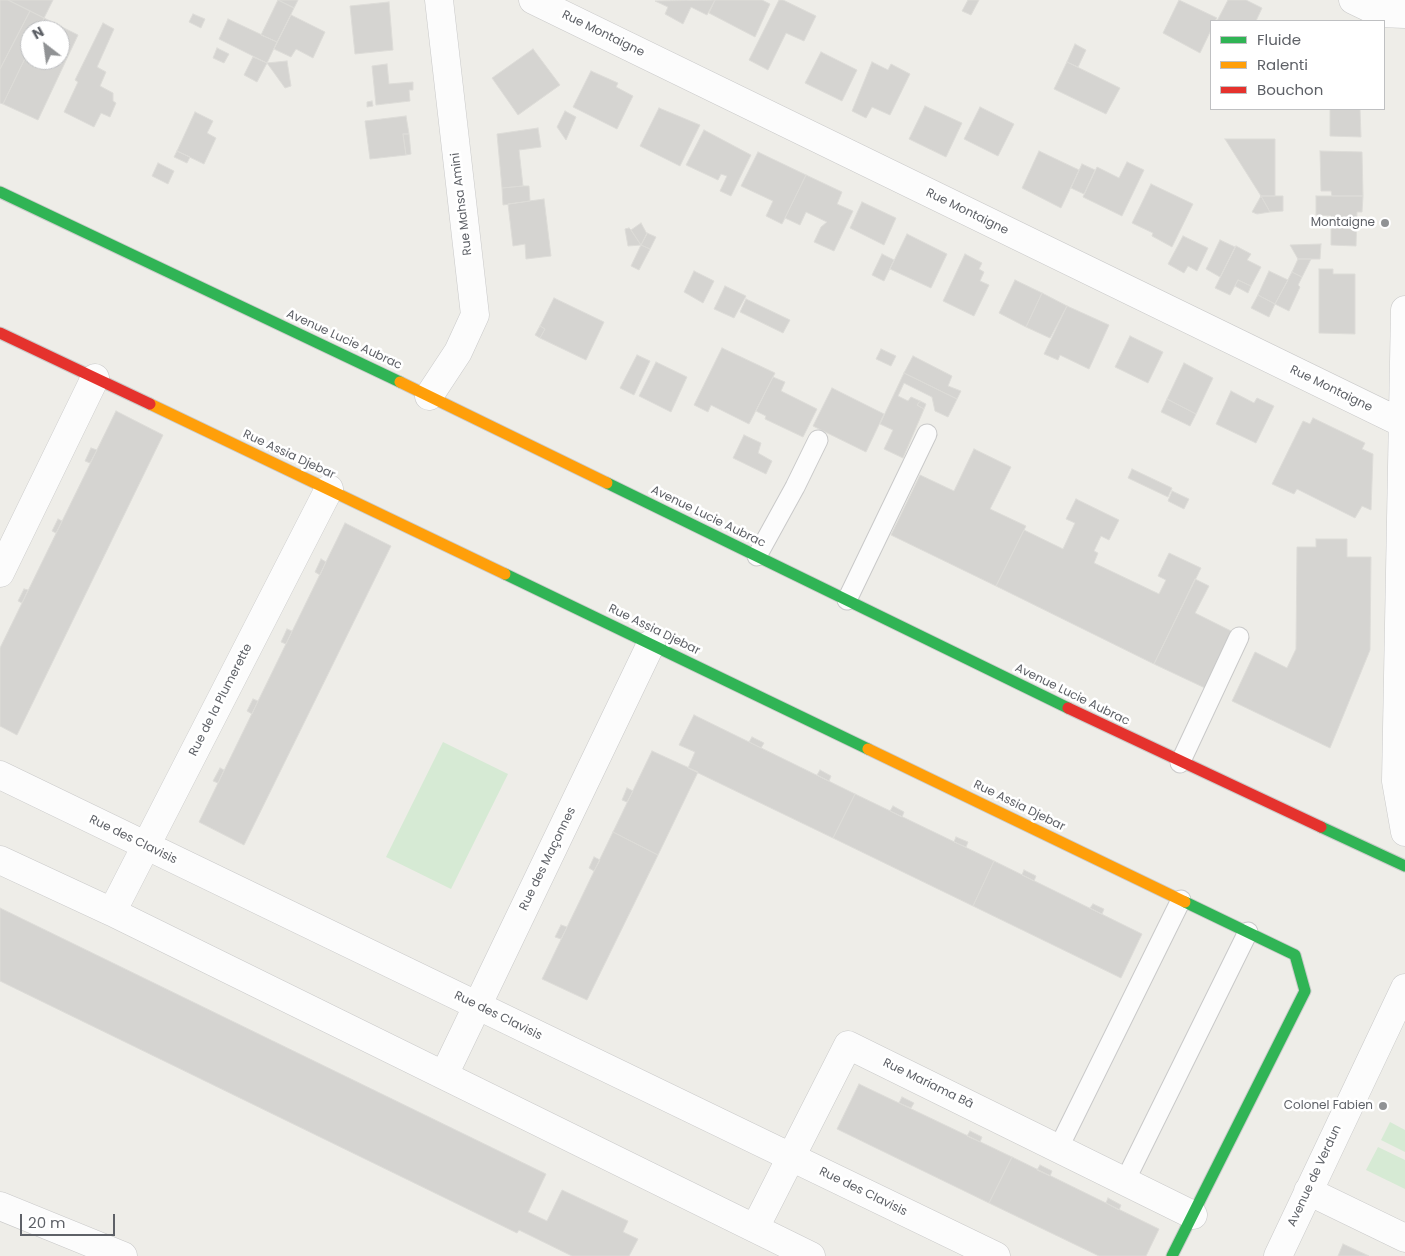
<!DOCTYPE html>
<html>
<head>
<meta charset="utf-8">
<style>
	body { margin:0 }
	#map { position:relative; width:1405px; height:1256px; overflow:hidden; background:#eeede8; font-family:Poppins,sans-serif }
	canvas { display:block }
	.legend { position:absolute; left:1210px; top:20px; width:175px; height:90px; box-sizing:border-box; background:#fff; border:1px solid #bfc0c2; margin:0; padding:6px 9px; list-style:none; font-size:15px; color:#5e6167 }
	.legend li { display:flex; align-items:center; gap:10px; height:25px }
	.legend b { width:25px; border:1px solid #bfc0c2 }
	.north { position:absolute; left:20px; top:20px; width:50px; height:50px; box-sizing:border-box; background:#fff; border:1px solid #bfc0c2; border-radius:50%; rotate:330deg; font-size:14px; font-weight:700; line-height:20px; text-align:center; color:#5e6167 }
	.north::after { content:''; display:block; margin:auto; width:18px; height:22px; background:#909294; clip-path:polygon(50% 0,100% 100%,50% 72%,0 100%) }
	.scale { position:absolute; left:20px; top:1214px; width:95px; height:22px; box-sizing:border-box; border:2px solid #5e6167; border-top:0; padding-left:6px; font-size:15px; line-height:18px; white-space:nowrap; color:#5e6167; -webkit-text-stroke:4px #fff; paint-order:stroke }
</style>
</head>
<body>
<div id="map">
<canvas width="1405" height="1256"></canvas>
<ul class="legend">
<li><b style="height:6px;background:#30b455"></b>Fluide</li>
<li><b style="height:6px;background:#ff9f0a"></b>Ralenti</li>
<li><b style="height:6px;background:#e5322d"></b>Bouchon</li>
</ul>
<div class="north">N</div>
<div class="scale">20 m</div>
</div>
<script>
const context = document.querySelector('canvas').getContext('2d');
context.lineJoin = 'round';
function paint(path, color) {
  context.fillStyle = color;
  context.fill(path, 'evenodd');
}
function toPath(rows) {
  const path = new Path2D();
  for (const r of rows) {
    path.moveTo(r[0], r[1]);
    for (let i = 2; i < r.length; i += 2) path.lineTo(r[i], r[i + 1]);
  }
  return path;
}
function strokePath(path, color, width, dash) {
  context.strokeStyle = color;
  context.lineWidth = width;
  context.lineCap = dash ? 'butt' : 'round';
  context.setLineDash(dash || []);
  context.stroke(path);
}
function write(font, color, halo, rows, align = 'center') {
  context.font = font + ' Poppins,sans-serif';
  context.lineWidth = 5;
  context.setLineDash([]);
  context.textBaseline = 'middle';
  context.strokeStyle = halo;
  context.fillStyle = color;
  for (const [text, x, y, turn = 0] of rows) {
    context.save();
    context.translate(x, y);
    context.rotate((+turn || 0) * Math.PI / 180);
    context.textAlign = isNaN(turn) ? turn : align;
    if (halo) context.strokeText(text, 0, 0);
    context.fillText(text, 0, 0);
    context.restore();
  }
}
paint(toPath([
	[443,742,508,774,451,889,386,857],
	[1390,1122,1405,1130,1405,1152,1381,1140],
	[1378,1147,1405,1160,1405,1189,1366,1170]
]), '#d6ead4');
const building = toPath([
	[0,0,8,0,30,11,0,69,0,0],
	[8,0,53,0,44,18,8,0],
	[278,0,294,8,277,42,261,35,278,0],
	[278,0,298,0,294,8,278,0],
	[715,0,707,15,691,7,683,24,665,14,668,7,655,1,715,0],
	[715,0,762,0,770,4,755,37,709,13,715,0],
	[779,0,783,0,816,16,804,41,786,33,768,70,749,60,779,0],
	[968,0,979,0,971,15,962,11,968,0],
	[1179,0,1217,18,1215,21,1211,21,1211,30,1200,53,1163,33,1179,0],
	[1228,0,1246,0,1262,8,1256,21,1217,21,1228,0],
	[389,2,393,50,355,54,350,6,389,2],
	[30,11,44,18,39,30,30,30,30,48,3,104,0,103,0,69,30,11],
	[193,14,205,19,201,28,189,22,193,14],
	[291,15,325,32,313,58,296,49,291,57,274,49,291,15],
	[44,18,78,35,38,120,3,104,30,48,30,60,60,60,60,30,39,30,44,18],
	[228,19,277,42,267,63,219,39,228,19],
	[103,23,114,29,97,67,106,72,100,86,113,93,113,101,116,103,110,117,101,113,94,127,64,112,78,82,75,80,103,23],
	[1075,44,1086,50,1078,67,1067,62,1075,44],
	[217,48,229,54,224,63,213,58,217,48],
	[533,49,560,85,518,115,492,78,533,49],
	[821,52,857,70,842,101,805,83,821,52],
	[253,57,267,63,257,82,244,75,253,57],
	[287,61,291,86,285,88,267,63,287,61],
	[872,62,888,70,891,64,910,74,890,115,872,107,866,118,852,111,872,62],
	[1067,62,1120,88,1106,114,1054,89,1067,62],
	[387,64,389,84,413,82,413,90,409,90,410,101,376,105,372,66,387,64],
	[591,71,618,83,616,87,633,96,617,129,573,107,591,71],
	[372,101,373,106,367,107,367,102,372,101],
	[925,106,962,123,946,157,909,139,925,106],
	[980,107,1014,124,998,156,964,139,980,107],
	[659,108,700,125,680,166,640,146,659,108],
	[1330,109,1360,109,1361,137,1330,136,1330,109],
	[565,111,576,117,566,140,557,127,565,111],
	[195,112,213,121,207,133,216,138,204,164,177,151,195,112],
	[406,116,409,134,403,134,406,155,370,159,365,121,406,116],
	[538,128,541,147,519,150,523,186,502,188,497,134,538,128],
	[704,130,751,155,731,196,720,191,727,176,721,174,718,180,686,165,704,130],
	[403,134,409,134,411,154,406,155,403,134],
	[1225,139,1275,139,1275,196,1261,196,1225,139],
	[177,151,190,157,187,163,174,157,177,151],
	[1039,151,1079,170,1061,208,1022,188,1039,151],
	[1320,151,1362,152,1363,196,1332,196,1331,191,1321,191,1320,151],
	[758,152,806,175,782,224,766,216,773,201,741,186,758,152],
	[1127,162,1144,170,1122,216,1083,197,1097,167,1119,178,1127,162],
	[158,163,174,171,168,184,152,176,158,163],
	[1082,164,1095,170,1084,194,1071,188,1082,164],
	[806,175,842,192,837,204,853,211,834,251,814,242,821,227,827,222,806,212,800,225,785,218,806,175],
	[1151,184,1193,204,1172,247,1152,236,1153,233,1132,223,1151,184],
	[523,186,529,186,530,201,503,205,502,188,523,186],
	[1261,196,1270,212,1257,214,1252,212,1261,196],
	[1261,196,1283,196,1283,211,1270,212,1261,196],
	[1316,196,1363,196,1362,212,1357,212,1356,246,1331,245,1331,216,1316,215,1316,196],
	[544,199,551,256,526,259,525,244,513,246,508,204,544,199],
	[862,202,896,218,884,245,850,228,862,202],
	[641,223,647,234,641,245,631,230,641,223],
	[629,228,631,230,641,245,628,246,625,229,629,228],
	[647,233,656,237,650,249,641,245,647,233],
	[907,234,947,254,931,288,890,269,907,234],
	[1183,236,1208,248,1197,271,1188,266,1184,273,1168,264,1183,236],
	[1220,240,1235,247,1220,277,1206,269,1220,240],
	[1321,244,1320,259,1298,259,1290,245,1321,244],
	[641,245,650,249,639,270,631,266,641,245],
	[1236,246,1251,254,1247,260,1261,267,1251,286,1238,280,1230,295,1215,288,1236,246],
	[882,254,894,260,884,281,872,275,882,254],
	[965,254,982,263,979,269,984,272,980,281,989,285,974,316,943,301,965,254],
	[1298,259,1311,259,1302,277,1292,272,1298,259],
	[1319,269,1333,269,1333,274,1355,274,1355,334,1319,333,1319,269],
	[694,271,714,281,703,303,684,292,694,271],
	[1269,271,1288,280,1275,304,1258,295,1269,271],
	[1292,272,1302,277,1298,285,1300,287,1289,311,1275,304,1292,272],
	[1015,280,1042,293,1026,327,999,313,1015,280],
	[1238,280,1251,286,1248,293,1235,286,1238,280],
	[725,286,746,296,734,318,714,309,725,286],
	[1042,293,1067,306,1050,338,1026,327,1042,293],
	[1258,295,1275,304,1269,317,1251,308,1258,295],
	[554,298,604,322,586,360,540,338,545,329,540,326,554,298],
	[746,299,790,320,783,333,740,312,746,299],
	[1067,306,1109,325,1089,369,1060,355,1058,360,1044,354,1067,306],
	[540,326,545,329,540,338,535,335,540,326],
	[1130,336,1163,352,1148,383,1115,367,1130,336],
	[722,348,775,373,749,424,711,405,708,412,694,405,722,348],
	[881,349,896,356,891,366,876,359,881,349],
	[637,355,650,361,634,395,620,388,637,355],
	[913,356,952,376,948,386,961,391,957,399,904,373,913,356],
	[656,362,687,377,671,412,639,396,656,362],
	[1184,363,1213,378,1196,414,1167,399,1184,363],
	[904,373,957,399,948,417,935,411,932,397,904,383,898,396,908,401,911,397,920,401,917,405,924,409,903,458,884,449,893,430,880,424,904,373],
	[773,377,785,382,781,391,817,409,803,437,765,419,766,416,756,411,773,377],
	[832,388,884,414,866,452,813,426,832,388],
	[1231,391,1254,403,1257,398,1274,406,1256,443,1216,424,1231,391],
	[1167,399,1196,414,1190,426,1161,412,1167,399],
	[920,401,926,404,924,409,917,405,920,401],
	[116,411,163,435,17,735,0,726,0,648,116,411],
	[1313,418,1365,443,1362,449,1373,454,1371,510,1362,506,1355,518,1297,489,1294,494,1272,484,1303,421,1310,424,1313,418],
	[744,435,761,443,758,453,772,461,766,474,733,458,744,435],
	[91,448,97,450,90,463,85,461,91,448],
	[974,449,1011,467,990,509,1026,526,996,586,891,535,920,475,954,491,974,449],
	[1132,469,1172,488,1168,497,1128,478,1132,469],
	[1172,491,1189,499,1184,509,1168,501,1172,491],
	[1076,499,1119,520,1109,540,1101,536,1094,551,1098,553,1094,563,1159,594,1166,580,1158,576,1169,553,1201,568,1154,664,996,586,1024,530,1063,549,1075,523,1066,519,1076,499],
	[58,519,62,521,56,533,52,531,58,519],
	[345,523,391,546,244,845,199,822,345,523],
	[1316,539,1347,539,1347,557,1371,557,1370,650,1330,748,1232,701,1255,652,1287,668,1296,649,1297,547,1316,547,1316,539],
	[321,559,326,562,320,575,315,572,321,559],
	[1195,579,1209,586,1195,613,1233,632,1205,688,1154,664,1195,579],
	[24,589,28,590,22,603,18,601,24,589],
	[287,629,292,631,286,644,281,642,287,629],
	[253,699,258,701,252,714,247,711,253,699],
	[694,715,855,794,833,838,688,768,695,752,679,745,694,715],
	[752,737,764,743,761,748,749,742,752,737],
	[652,751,698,772,658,855,613,832,652,751],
	[220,768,224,770,218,783,213,781,220,768],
	[820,770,831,776,829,781,817,775,820,770],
	[627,788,633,791,627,802,622,800,627,788],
	[855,794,994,861,973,906,833,838,855,794],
	[893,806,904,812,902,817,890,811,893,806],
	[613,832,658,855,587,1000,542,979,613,832],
	[956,837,968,842,966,847,954,842,956,837],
	[594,857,600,860,594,871,589,868,594,857],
	[994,861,1142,934,1121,978,973,906,994,861],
	[1024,870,1036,876,1034,881,1022,875,1024,870],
	[1093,904,1104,909,1102,914,1090,908,1093,904],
	[0,908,546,1174,528,1212,547,1221,562,1190,628,1221,623,1232,638,1239,629,1256,572,1256,519,1230,517,1233,0,981,0,908],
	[561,925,567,927,561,939,555,937,561,925],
	[859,1084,1012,1157,989,1203,837,1129,859,1084],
	[902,1097,914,1103,911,1108,899,1103,902,1097],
	[970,1131,982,1137,980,1142,967,1136,970,1131],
	[1012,1157,1159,1229,1146,1256,1099,1256,989,1203,1012,1157],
	[1040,1165,1052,1171,1050,1176,1037,1170,1040,1165],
	[1108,1198,1121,1205,1119,1210,1106,1203,1108,1198],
	[1343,1244,1369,1256,1338,1256,1343,1244]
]);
paint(building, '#d5d4d1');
strokePath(building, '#dddcd8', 1);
const lane = toPath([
	[757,556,795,487,818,440],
	[847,600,927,434],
	[1180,763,1239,637],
	[1058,1149,1181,900],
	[1125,1181,1248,932]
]);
const street = toPath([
	[533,0,1402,423],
	[1353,0,1380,13,1405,14],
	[1405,310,1396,781,1405,832],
	[429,396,458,352,475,315,439,0],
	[0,573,95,378],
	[0,775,996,1256],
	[0,860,112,912,811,1256],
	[112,912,329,489],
	[444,1075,651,644],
	[1308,1191,1405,1238],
	[0,1206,123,1256],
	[755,1228,848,1045,1193,1215],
	[1278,1256,1405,988]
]);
const fast = toPath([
	[0,192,400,382],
	[607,483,1068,708],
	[505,574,868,749],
	[1321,827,1405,866],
	[1172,1256,1305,991,1295,955,1185,902]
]);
const slow = toPath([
	[400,382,607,483],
	[150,404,505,574],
	[868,749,1185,902]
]);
const jam = toPath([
	[0,333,150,404],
	[1068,708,1321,827]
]);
strokePath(lane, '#c9c9c9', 21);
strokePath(street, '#c9c9c9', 29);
strokePath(fast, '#cacbca', 13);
strokePath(slow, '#cacbca', 13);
strokePath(jam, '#cacbca', 13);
strokePath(lane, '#fcfcfc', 19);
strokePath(street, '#fcfcfc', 28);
strokePath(fast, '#30b455', 11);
strokePath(slow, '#ff9f0a', 11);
strokePath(jam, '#e5322d', 11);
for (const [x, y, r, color] of [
	[1385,223,5,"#909294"],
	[1383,1106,5,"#909294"]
]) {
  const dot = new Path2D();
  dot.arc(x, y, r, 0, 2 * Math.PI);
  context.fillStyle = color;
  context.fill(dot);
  strokePath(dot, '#fff', 2);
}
write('12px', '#5e6167', '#fff', [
	["Rue Montaigne",603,34,26],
	["Rue Mahsa Amini",462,204,-97],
	["Rue Montaigne",967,212,26],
	["Avenue Lucie Aubrac",344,340,25],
	["Rue Montaigne",1331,389,26],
	["Rue Assia Djebar",289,455,25],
	["Avenue Lucie Aubrac",708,517,26],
	["Rue Assia Djebar",654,630,26],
	["Avenue Lucie Aubrac",1072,695,26],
	["Rue de la Plumerette",221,700,-63],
	["Rue Assia Djebar",1019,806,26],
	["Rue des Clavisis",133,840,26],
	["Rue des Maçonnes",548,859,-64],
	["Rue des Clavisis",498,1016,26],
	["Rue Mariama Bâ",928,1084,26],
	["Avenue de Verdun",1315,1176,-65],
	["Rue des Clavisis",863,1192,26]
]);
write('12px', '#5e6167', '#fff', [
	["Montaigne",1375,223],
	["Colonel Fabien",1373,1106]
], 'right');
</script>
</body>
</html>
